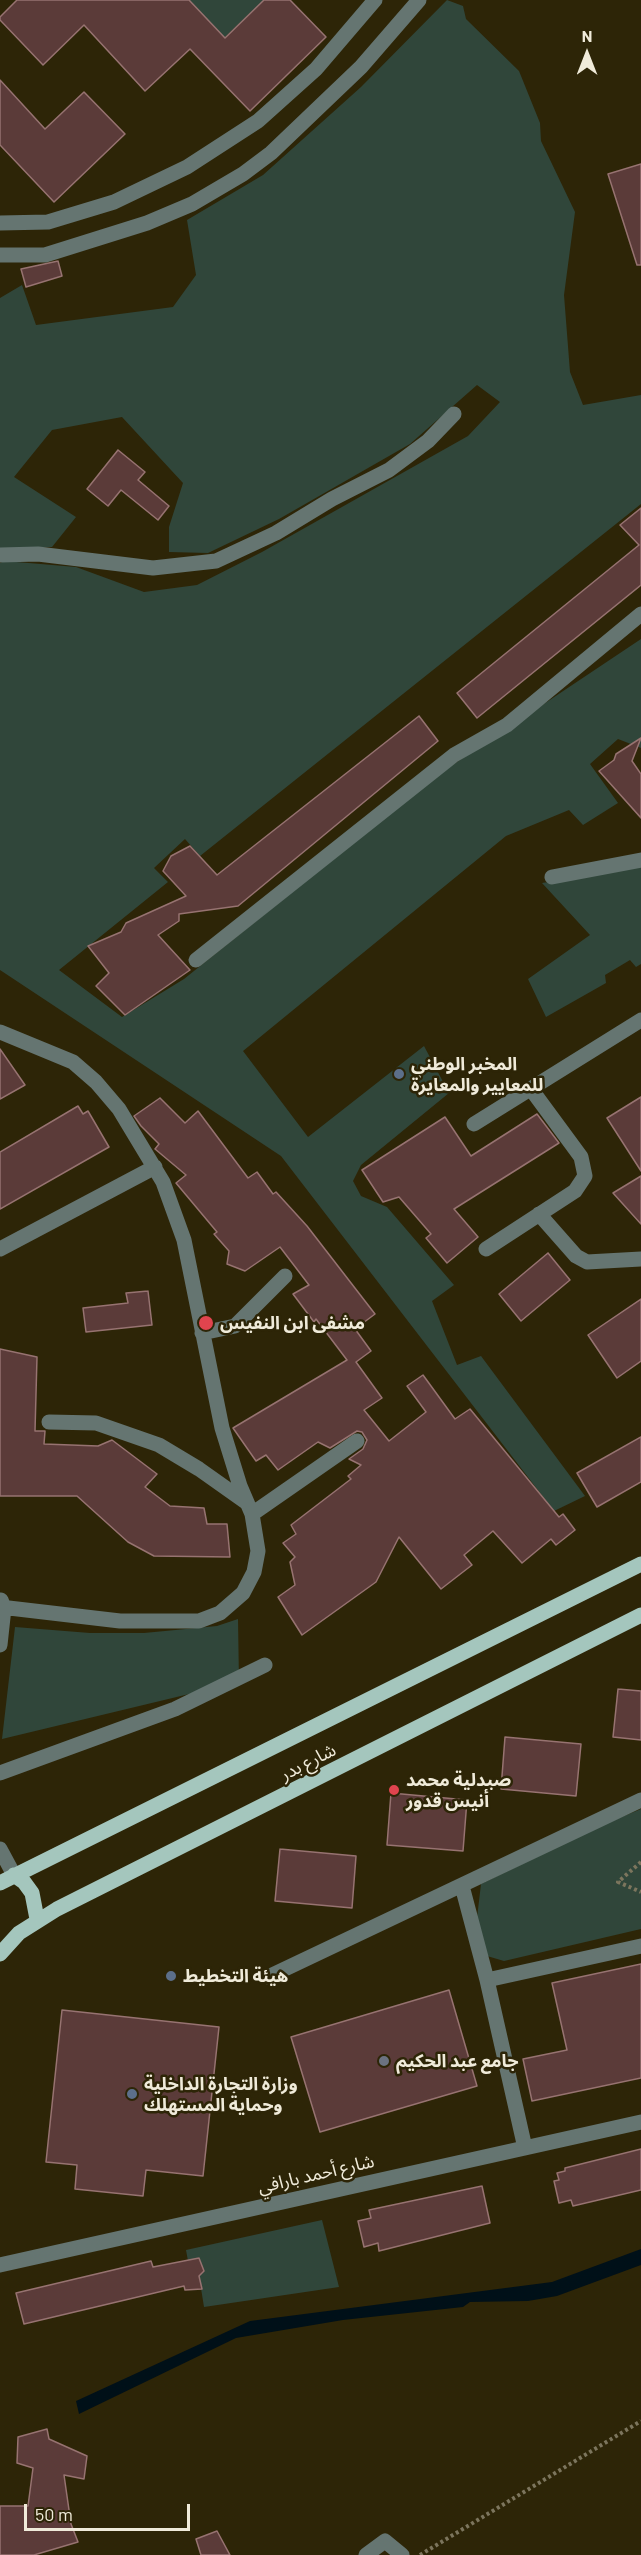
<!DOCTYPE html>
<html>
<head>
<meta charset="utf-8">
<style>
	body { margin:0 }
	#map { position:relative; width:641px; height:2555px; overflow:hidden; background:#2d2507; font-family:Barlow,sans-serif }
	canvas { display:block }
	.north { position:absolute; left:557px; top:24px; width:60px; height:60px; -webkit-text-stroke:4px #2d2507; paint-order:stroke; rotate:0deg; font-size:16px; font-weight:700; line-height:24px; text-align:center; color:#f0ebda }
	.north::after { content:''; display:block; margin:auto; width:21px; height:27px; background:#f0ebda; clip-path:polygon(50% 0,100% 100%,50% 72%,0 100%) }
	.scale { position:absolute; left:24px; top:2504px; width:166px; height:27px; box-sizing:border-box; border:3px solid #f0ebda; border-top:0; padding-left:8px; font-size:18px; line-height:21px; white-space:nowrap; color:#f0ebda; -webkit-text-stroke:4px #2d2507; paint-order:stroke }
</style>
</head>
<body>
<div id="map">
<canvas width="641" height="2555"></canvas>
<div class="north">N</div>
<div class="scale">50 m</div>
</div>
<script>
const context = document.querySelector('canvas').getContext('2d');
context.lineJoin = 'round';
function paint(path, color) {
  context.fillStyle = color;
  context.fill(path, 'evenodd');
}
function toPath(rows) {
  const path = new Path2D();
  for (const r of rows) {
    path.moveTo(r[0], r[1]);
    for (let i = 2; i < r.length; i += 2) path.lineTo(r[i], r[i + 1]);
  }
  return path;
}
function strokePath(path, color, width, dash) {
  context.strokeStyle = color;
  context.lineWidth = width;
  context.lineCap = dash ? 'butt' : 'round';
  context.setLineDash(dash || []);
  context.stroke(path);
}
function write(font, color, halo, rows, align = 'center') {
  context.font = font + ' Barlow,"Noto Sans Arabic",sans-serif';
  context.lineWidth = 5;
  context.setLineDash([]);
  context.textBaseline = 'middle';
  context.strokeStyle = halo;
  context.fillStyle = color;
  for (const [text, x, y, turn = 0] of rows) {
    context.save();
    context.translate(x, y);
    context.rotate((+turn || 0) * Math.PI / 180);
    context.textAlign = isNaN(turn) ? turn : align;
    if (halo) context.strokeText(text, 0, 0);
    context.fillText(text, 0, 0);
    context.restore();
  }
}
paint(toPath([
	[189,0,264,0,224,38],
	[447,0,463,6,466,19,519,71,540,123,541,141,575,212,564,295,570,372,583,405,641,395,641,504,200,856,185,839,154,868,168,882,59,970,122,1017,184,979,442,772,641,639,641,748,618,739,590,764,618,803,583,825,569,810,506,836,243,1051,308,1137,424,1046,449,1093,361,1165,353,1181,361,1196,387,1207,454,1285,432,1301,457,1365,481,1356,585,1496,554,1511,281,1156,0,970,0,563,5,561,76,567,144,592,197,585,262,552,468,436,500,402,477,385,410,444,279,519,208,553,169,552,169,527,183,483,122,417,52,430,14,477,76,517,52,547,0,549,0,298,22,285,36,325,173,307,196,275,187,220,263,175,361,87],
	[641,867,641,964,636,967,630,960,605,975,606,983,546,1017,528,979,590,935,542,883],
	[238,1619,239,1682,2,1739,15,1627,90,1633,144,1633,217,1626],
	[641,1809,641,1929,504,1961,487,1956,477,1918,481,1884,600,1826],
	[322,2220,339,2287,204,2307,199,2276,204,2271,199,2258,188,2261,186,2250]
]), '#30463a');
paint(toPath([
	[641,2249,641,2265,557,2296,528,2301,470,2302,463,2307,343,2320,236,2338,79,2414,76,2401,250,2321,552,2282]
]), '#001018');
const building = toPath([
	[17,0,189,0,225,38,264,0,290,0,326,37,250,111,190,49,145,91,84,25,43,65,0,20,0,17,17,0],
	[0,80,45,129,84,92,125,134,54,202,0,145,0,80],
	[641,164,641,265,637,265,608,174,641,164],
	[58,261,62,276,26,287,21,269,58,261],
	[118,450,145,472,138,480,169,506,158,520,121,490,108,506,87,489,118,450],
	[641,508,641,585,477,718,457,693,639,545,620,525,641,508],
	[419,716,438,741,238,906,179,914,179,921,158,935,190,970,125,1015,96,986,109,973,88,946,121,932,126,923,186,896,163,871,171,856,190,846,217,875,419,716],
	[641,738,632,761,641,774,641,818,599,771,614,760,616,754,641,738],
	[0,1049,25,1085,0,1099,0,1049],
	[641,1097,641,1171,607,1118,641,1097],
	[160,1098,185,1123,198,1111,248,1178,257,1172,273,1194,276,1192,307,1226,375,1314,355,1329,371,1351,356,1362,382,1398,364,1410,389,1441,426,1412,407,1386,423,1375,455,1419,470,1409,559,1517,563,1514,575,1530,556,1545,551,1539,522,1563,493,1531,464,1555,472,1565,441,1589,399,1537,376,1582,302,1635,278,1597,295,1585,290,1562,295,1557,283,1543,296,1534,291,1525,351,1479,348,1476,361,1465,349,1459,363,1449,367,1440,362,1432,357,1431,330,1448,318,1442,278,1470,266,1455,256,1461,233,1428,347,1360,316,1319,314,1322,293,1294,309,1285,280,1247,245,1271,227,1264,229,1251,214,1234,217,1232,176,1183,186,1175,155,1149,159,1144,141,1126,134,1116,160,1098],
	[78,1106,83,1114,88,1111,109,1147,0,1209,0,1152,78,1106],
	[537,1114,559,1143,454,1209,478,1237,447,1263,426,1238,431,1234,399,1197,383,1202,362,1170,445,1117,471,1156,537,1114],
	[641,1176,641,1224,613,1193,641,1176],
	[548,1253,570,1280,521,1321,499,1294,548,1253],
	[148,1291,152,1325,86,1332,83,1308,128,1303,126,1293,148,1291],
	[641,1299,641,1361,617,1378,588,1335,641,1299],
	[0,1349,37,1357,35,1431,45,1431,44,1444,98,1446,112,1440,157,1474,145,1487,170,1506,204,1508,207,1524,227,1524,230,1557,154,1556,128,1542,77,1496,0,1496,0,1349],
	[641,1437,641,1482,597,1507,577,1473,641,1437],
	[618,1689,641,1691,641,1740,613,1737,618,1689],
	[505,1737,581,1744,576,1796,501,1789,505,1737],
	[391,1793,467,1800,463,1851,387,1845,391,1793],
	[280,1849,356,1856,352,1908,275,1901,280,1849],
	[641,1964,641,2078,532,2101,523,2059,567,2050,552,1983,641,1964],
	[449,1990,477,2086,320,2132,291,2037,449,1990],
	[62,2010,219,2027,203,2176,146,2170,143,2196,75,2189,77,2165,46,2162,62,2010],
	[641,2149,641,2190,573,2206,571,2200,559,2203,554,2181,559,2180,557,2173,565,2171,565,2168,641,2149],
	[482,2186,490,2223,379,2251,378,2243,364,2247,358,2221,371,2218,369,2210,482,2186],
	[199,2258,204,2271,199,2276,202,2289,185,2290,184,2286,24,2324,16,2293,151,2261,153,2267,199,2258],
	[47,2429,49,2439,87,2456,84,2479,64,2475,71,2524,78,2542,34,2555,0,2555,0,2506,28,2506,33,2468,17,2463,18,2437,47,2429],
	[217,2531,230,2555,201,2555,196,2539,217,2531]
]);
paint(building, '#5b3b39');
strokePath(building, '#977371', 1.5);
strokePath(toPath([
	[641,1862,618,1882,641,1892],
	[420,2555,641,2421]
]), '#7c755d', 4, [3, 3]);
strokePath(toPath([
	[0,223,48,222,114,202,187,167,258,121,316,69,375,0],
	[0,255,45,255,147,223,192,204,243,174,271,153,361,67,419,0],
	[0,555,38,554,153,568,216,561,276,533,332,499,389,470,428,441,454,414],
	[552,877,641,860],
	[196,960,454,755,507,725,641,614],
	[0,1032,73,1062,96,1082,119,1109,163,1182,184,1240,222,1428,240,1486,252,1514,258,1551,254,1572,243,1593,220,1613,199,1621,120,1621,0,1607],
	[474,1124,641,1020],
	[539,1214,576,1256,587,1262,641,1259],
	[0,1249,155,1167],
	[486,1249,575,1191,585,1176,581,1157,531,1089],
	[202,1333,235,1326,285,1276],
	[49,1422,96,1423,159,1445,199,1469,247,1503],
	[252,1514,357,1441],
	[0,1645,4,1608,1,1600],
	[0,1773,175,1709,265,1665],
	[0,1849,14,1875],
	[462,1886,487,1980],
	[268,1977,641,1800],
	[525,2148,487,1980,641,1946],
	[0,2265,641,2122],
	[366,2555,385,2541,402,2555]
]), '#657571', 15);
strokePath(toPath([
	[14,1875,24,1882,32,1893,37,1919],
	[0,1883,641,1564],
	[0,1954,19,1933,57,1909,641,1615]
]), '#a4c6bd', 15);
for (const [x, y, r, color] of [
	[399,1074,6,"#5c6f8a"],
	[206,1323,8,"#e0444e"],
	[394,1790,6,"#e0444e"],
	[171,1976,6,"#5c6f8a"],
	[384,2061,6,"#6b7280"],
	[132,2094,6,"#5c6f8a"]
]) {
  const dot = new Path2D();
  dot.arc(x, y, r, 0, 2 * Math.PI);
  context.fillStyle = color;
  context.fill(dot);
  strokePath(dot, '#2d2507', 2);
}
write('bold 18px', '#f0ebda', '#2d2507', [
	["المخبر الوطني",411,1064],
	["للمعايير والمعايرة",411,1085],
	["مشفى ابن النفيس",220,1323],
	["صيدلية محمد",406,1780],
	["أنيس قدور",406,1801],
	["هيئة التخطيط",183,1976],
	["جامع عبد الحكيم",396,2061],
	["وزارة التجارة الداخلية",144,2084],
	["وحماية المستهلك",144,2105]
], 'left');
write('18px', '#f0ebda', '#2d2507', [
	["شارع بدر",308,1762,-27],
	["شارع أحمد بارافي",316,2174,-13]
]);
</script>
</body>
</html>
